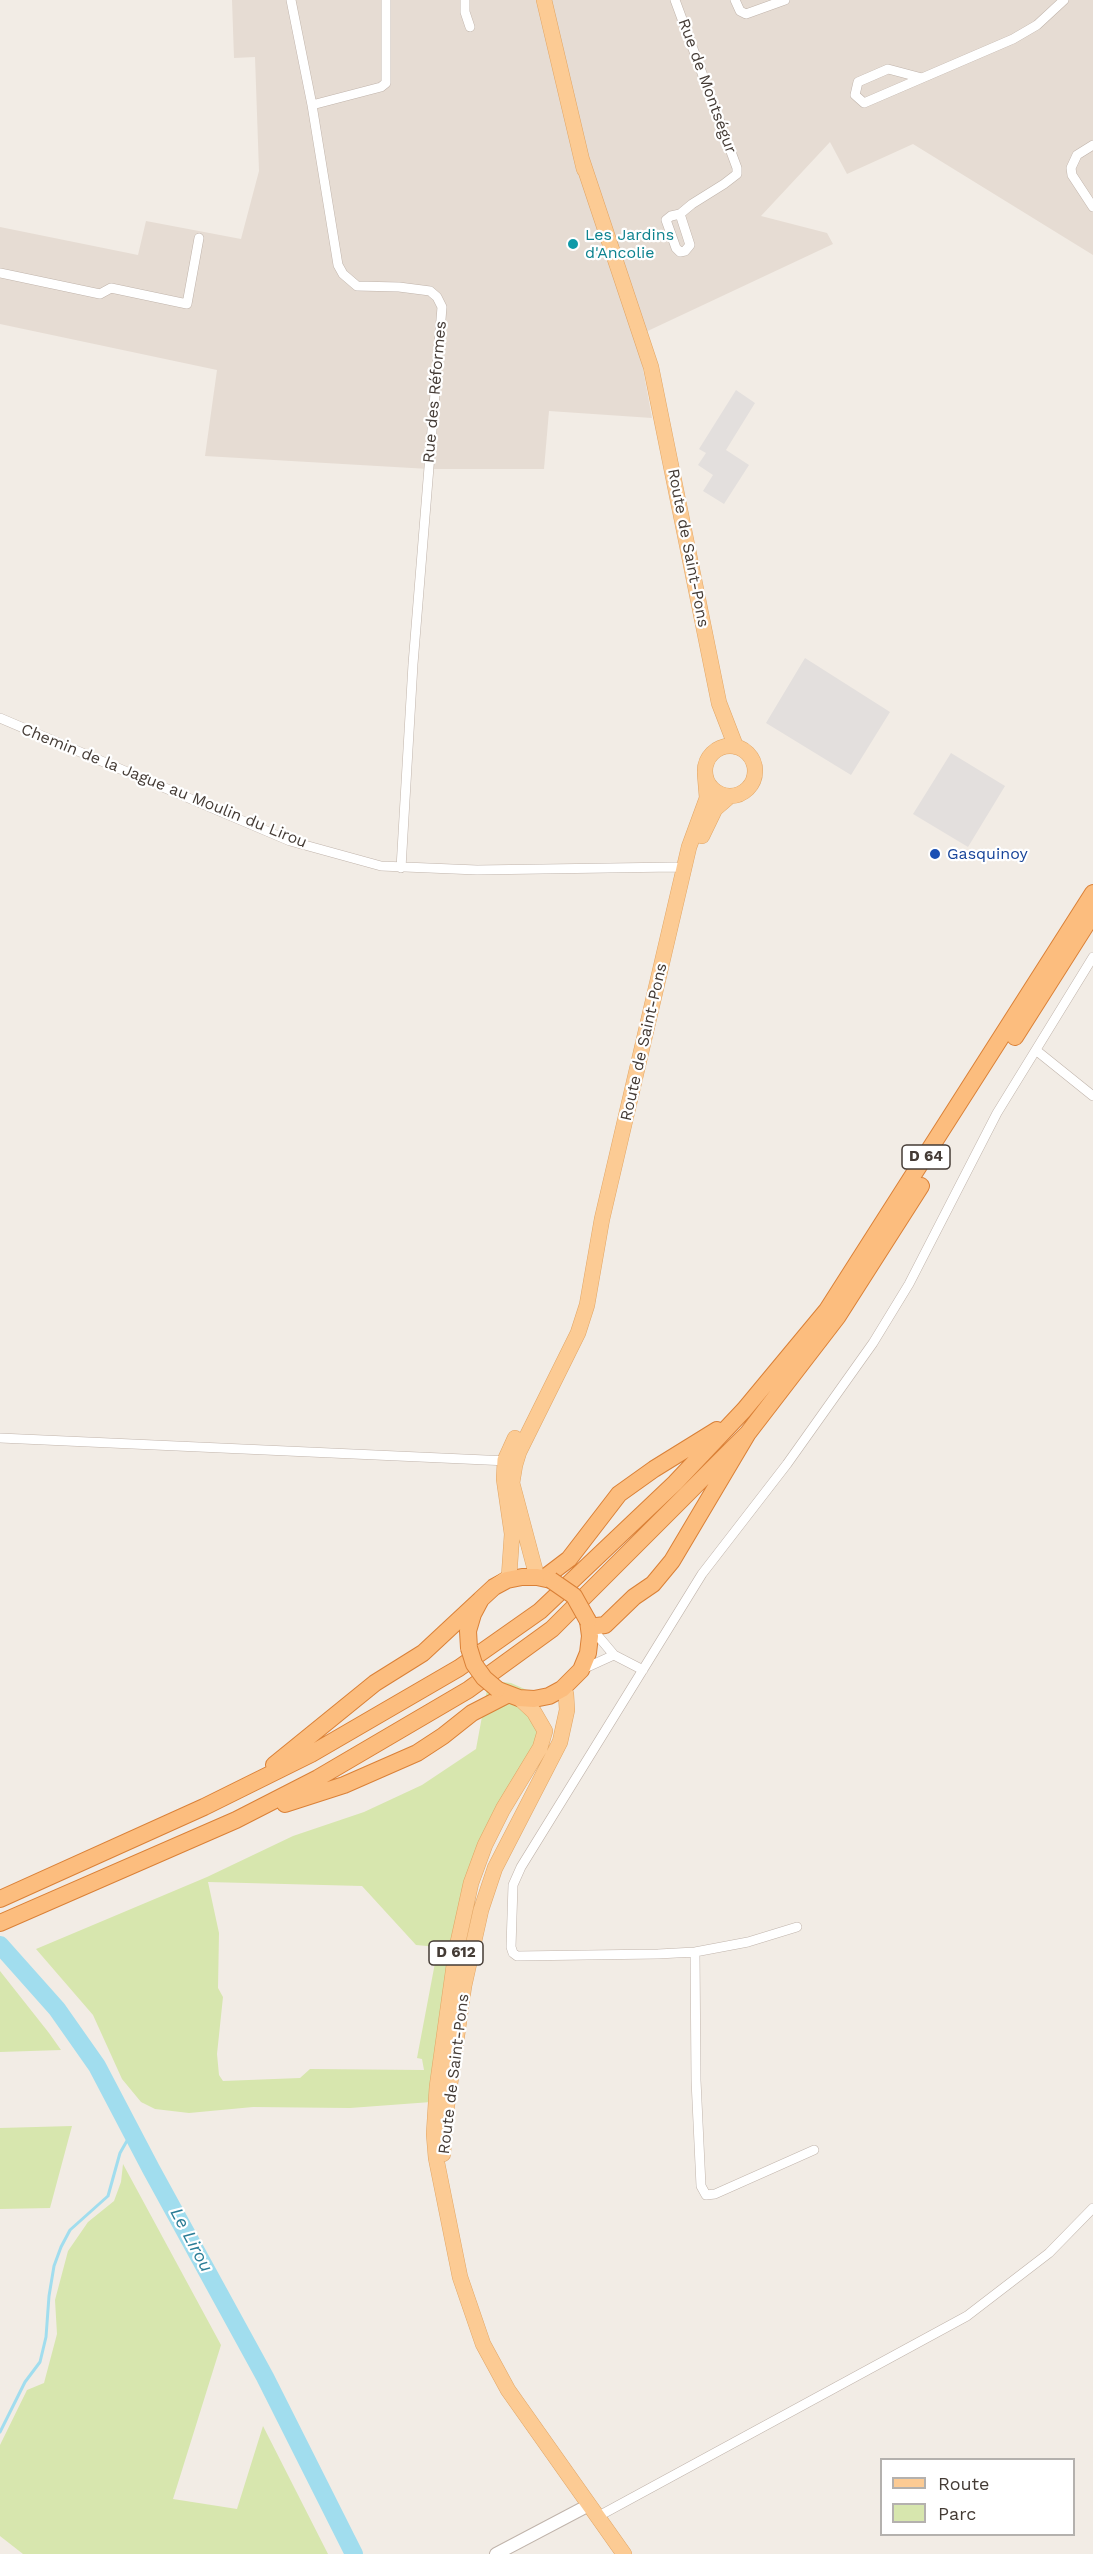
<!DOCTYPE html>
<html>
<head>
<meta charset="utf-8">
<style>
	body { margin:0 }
	#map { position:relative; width:1093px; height:2554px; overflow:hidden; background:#f2ece5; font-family:"Work Sans",sans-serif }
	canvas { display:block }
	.legend { position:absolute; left:880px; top:2458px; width:195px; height:78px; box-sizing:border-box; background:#fff; border:2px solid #b4b1ae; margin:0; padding:8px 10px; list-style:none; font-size:18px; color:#443b35 }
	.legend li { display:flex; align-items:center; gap:12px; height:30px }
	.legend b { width:30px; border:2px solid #b4b1ae }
</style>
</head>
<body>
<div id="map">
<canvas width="1093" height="2554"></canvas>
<ul class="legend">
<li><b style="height:8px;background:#fccb94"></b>Route</li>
<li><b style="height:16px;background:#d7e6ae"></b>Parc</li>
</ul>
</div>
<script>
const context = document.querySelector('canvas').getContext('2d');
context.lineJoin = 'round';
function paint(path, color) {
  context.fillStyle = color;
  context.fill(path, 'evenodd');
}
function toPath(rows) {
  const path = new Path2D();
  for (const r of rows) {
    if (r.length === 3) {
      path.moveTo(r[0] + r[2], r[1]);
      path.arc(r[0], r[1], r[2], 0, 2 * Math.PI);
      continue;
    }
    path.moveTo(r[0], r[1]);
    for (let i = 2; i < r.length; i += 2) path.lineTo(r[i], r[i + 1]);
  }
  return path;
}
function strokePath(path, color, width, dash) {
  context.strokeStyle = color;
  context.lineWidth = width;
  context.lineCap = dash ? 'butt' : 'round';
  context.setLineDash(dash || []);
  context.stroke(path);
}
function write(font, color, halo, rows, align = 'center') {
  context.font = font + ' "Work Sans",sans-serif';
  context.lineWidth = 4.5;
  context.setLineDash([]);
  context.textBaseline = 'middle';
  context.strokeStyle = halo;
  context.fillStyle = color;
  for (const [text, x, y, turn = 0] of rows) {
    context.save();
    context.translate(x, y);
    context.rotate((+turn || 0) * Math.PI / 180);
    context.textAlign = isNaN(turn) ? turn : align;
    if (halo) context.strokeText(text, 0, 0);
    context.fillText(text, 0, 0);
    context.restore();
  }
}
paint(toPath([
	[232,0,1093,0,1093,255,913,144,847,174,830,142,761,216,827,233,833,244,637,336,652,418,549,411,544,469,429,469,205,456,217,370,0,324,0,227,138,255,146,221,241,239,259,171,255,57,234,58]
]), '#e6dcd3');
paint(toPath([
	[502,1682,511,1683,529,1691,537,1699,542,1713,540,1732,484,1839,431,2102,350,2108,253,2107,189,2113,155,2109,141,2102,122,2079,93,2015,36,1949,207,1877,293,1836,364,1812,422,1785,476,1749,488,1684],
	[208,1882,362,1886,416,1945,438,1947,417,2058,422,2059,424,2070,310,2069,300,2078,223,2081,219,2075,217,2054,223,1997,218,1988,219,1933],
	[0,1971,49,2033,61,2050,0,2052],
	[72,2126,50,2208,0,2209,0,2128],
	[123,2164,221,2345,173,2499,237,2509,263,2426,328,2554,23,2554,0,2536,0,2445,27,2390,44,2383,57,2334,55,2300,68,2251,88,2222,114,2201,121,2182]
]), '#d7e6ae');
paint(toPath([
	[736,390,755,403,726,450,749,465,724,504,703,491,713,475,698,465,706,453,699,449],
	[805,658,890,712,851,775,766,723],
	[951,753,1005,786,968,847,913,814]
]), '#e3dfdd');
strokePath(toPath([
	[0,2432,25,2382,40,2362,46,2337,49,2296,54,2266,61,2247,70,2230,108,2196,120,2153,132,2132]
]), '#a1ddee', 3);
strokePath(toPath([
	[0,1945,57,2009,97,2066,151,2169,265,2377,354,2554]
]), '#a1ddee', 18);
const minor = toPath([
	[291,0,312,105,338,265,343,274,357,286,399,287,430,291,437,297,442,307,413,664,401,868],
	[465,0,465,12,470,27],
	[675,0,737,168,737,174,724,184,692,204,680,214,671,216,666,220,676,248,680,252,685,251,690,245,680,214],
	[735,0,740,11,746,14,785,0],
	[922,78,888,69,858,82,855,95,864,103,1013,39,1037,25,1064,0],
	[312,105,381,87,386,83,386,0],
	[1093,145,1077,155,1071,168,1072,175,1093,207],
	[0,273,100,294,111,288,187,304,199,238],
	[0,718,290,841,381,866,477,870,675,867,685,869],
	[1037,1051,1093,1096],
	[0,1438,508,1461],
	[590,1636,598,1636,614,1655,643,1670],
	[581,1670,614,1655],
	[797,1927,748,1942,695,1952,658,1954,517,1956,513,1953,511,1947,513,1885,521,1867,702,1574,787,1464,873,1343,909,1284,997,1113,1093,957],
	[695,1952,696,2080,701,2186,706,2195,715,2194,814,2150],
	[597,2517,967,2316,1049,2253,1093,2208]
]);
const tertiary = toPath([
	[496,2554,589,2505]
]);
const primary = toPath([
	[544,0,584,169],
	[582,160,651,367,719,703,736,747],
	[730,771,25],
	[702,836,715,809,730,796],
	[537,1577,512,1483,515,1465,519,1452,578,1333,587,1305,602,1219,689,847,707,798,705,774],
	[497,1585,509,1577,512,1534,504,1479,505,1460,515,1438],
	[519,1698,534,1712,545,1731,540,1748,503,1809,485,1845,471,1883,456,1951,437,2087,434,2134,436,2158,460,2277,483,2344,508,2390,624,2554],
	[443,2154,445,2119,464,1986,481,1910,495,1868,560,1742,567,1710,566,1694,562,1689]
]);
const trunk = toPath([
	[1015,1037,1093,914],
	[544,1578,569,1559,619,1494,654,1469,717,1430],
	[589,1627,605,1625,634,1597,653,1584,672,1561,748,1433,838,1316,921,1186],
	[469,1648,468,1631,473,1614,481,1599,494,1587,507,1580,522,1577,537,1577,551,1580],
	[498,1690,519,1698,534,1699,549,1696,562,1689,581,1670,588,1653,590,1636,588,1621],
	[274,1765,375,1683,423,1653,481,1599],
	[285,1804,344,1785,417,1753,443,1736,472,1713,507,1695],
	[0,1899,204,1807,311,1754,459,1668,540,1611,675,1483,744,1410,827,1310,1093,893],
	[0,1923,236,1820,318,1778,468,1690,552,1629,748,1433]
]);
strokePath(minor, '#c0b4ab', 10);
strokePath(tertiary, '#c0b4ab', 14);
strokePath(primary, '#e1a564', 16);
strokePath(trunk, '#da8037', 18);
strokePath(minor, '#fff', 9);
strokePath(tertiary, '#fff', 12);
strokePath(primary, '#fccb94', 15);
strokePath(trunk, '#fcbd7e', 16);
const trunkBridge = toPath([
	[551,1580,574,1596,588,1621],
	[469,1648,474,1664,484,1678,497,1689]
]);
strokePath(trunkBridge, '#da8037', 18, []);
strokePath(trunkBridge, '#fcbd7e', 16);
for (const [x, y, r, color] of [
	[573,244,6,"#0f9aa8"],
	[935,854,6,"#1a4fb4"]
]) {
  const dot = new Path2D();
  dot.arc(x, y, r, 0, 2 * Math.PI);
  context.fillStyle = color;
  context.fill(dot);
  strokePath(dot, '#fff', 2);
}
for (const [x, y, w] of [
	[926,1157,48],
	[456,1953,54]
]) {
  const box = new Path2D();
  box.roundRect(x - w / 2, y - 12, w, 24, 4.5);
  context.fillStyle = '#fff';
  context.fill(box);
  strokePath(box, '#443b35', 1.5);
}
write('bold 15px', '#443b35', null, [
	["D 64",926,1157],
	["D 612",456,1953]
]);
write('16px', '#443b35', '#fff', [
	["Rue de Montségur",707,86,70],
	["Rue des Réformes",435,392,-85],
	["Route de Saint-Pons",688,548,79],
	["Chemin de la Jague au Moulin du Lirou",164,786,22],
	["Route de Saint-Pons",644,1042,-77],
	["Route de Saint-Pons",454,2074,-83]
]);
write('16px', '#0d838f', '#fff', [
	["Les Jardins",585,235],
	["d'Ancolie",585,253]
], 'left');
write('16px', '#164399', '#fff', [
	["Gasquinoy",947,854]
], 'left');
write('italic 18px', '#2b7d96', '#fff', [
	["Le Lirou",191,2240,62]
]);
</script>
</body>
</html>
